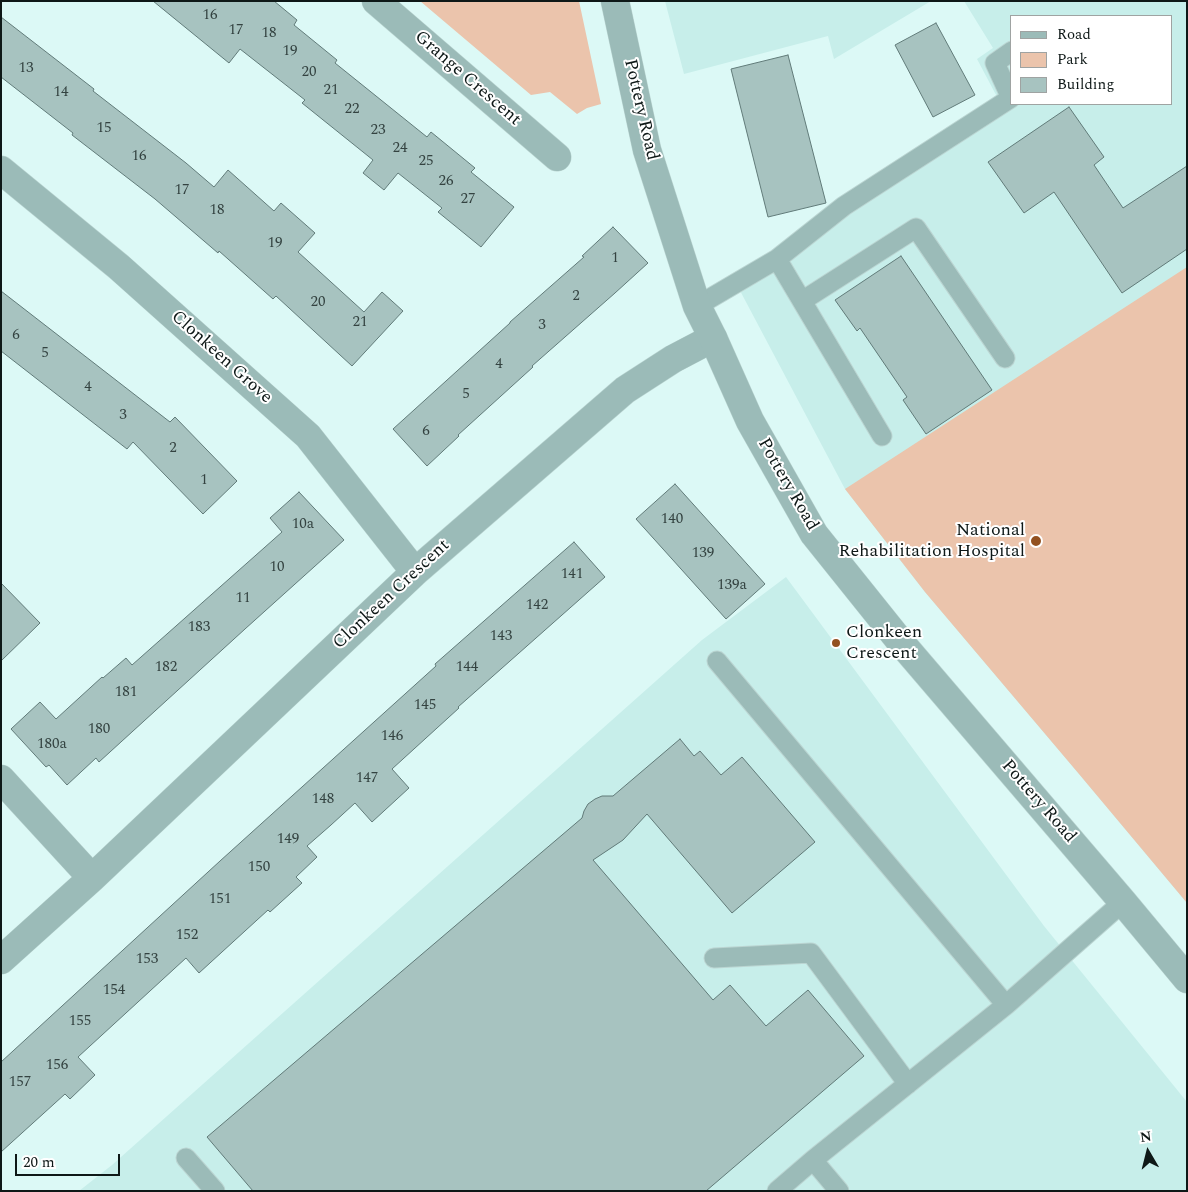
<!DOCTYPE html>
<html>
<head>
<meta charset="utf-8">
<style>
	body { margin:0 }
	#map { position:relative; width:1188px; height:1192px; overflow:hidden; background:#dcf9f6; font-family:Spectral,serif }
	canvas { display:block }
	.frame { position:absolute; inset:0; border:2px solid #0e1817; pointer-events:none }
	.legend { position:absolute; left:1010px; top:15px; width:162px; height:90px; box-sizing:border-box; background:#fff; border:1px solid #9fa3a2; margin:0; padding:6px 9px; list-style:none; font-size:15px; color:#0e1817 }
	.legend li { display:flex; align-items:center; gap:10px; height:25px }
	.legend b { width:25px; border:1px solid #9fa3a2 }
	.north { position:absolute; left:1123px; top:1127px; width:50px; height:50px; -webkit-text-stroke:4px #fff; paint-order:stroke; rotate:352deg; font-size:14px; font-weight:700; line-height:20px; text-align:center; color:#0e1817 }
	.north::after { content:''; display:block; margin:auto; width:18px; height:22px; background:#0e1817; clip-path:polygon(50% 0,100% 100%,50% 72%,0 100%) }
	.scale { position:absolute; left:15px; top:1154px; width:105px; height:22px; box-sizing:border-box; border:2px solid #0e1817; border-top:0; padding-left:6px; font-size:15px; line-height:18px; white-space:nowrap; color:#0e1817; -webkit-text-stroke:4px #fff; paint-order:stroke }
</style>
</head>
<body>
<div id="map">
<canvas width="1188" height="1192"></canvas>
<div class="frame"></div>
<ul class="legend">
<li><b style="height:6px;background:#9bbbb8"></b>Road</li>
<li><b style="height:14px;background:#ebc4ac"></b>Park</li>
<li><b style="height:14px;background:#a7c3c0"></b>Building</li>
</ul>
<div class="north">N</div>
<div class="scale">20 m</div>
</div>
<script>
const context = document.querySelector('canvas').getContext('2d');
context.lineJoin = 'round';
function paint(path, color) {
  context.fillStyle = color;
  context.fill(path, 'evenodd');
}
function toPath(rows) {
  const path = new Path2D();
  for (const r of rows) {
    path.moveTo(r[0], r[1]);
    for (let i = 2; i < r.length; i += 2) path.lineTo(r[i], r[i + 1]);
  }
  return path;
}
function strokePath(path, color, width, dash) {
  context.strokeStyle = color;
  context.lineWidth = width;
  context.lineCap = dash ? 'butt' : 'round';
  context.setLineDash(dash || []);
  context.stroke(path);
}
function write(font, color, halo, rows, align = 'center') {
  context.font = font + ' Spectral,serif';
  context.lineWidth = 4;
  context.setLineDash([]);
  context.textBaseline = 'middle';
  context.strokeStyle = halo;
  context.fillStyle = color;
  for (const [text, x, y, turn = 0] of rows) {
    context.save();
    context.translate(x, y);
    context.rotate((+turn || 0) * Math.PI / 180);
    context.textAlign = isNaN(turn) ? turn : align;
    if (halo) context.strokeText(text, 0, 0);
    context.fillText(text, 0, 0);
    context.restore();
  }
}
paint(toPath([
	[665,1,931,1,834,59,828,36,684,74],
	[964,1,1187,1,1187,903,1079,774,925,592,845,489,737,285,1006,110,995,93,977,59,993,48],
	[1012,16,1172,16,1172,104,1012,104],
	[786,577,1044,926,1187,1102,1187,1191,79,1191,112,1165,702,640]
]), '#c7eeea');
paint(toPath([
	[420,1,579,1,601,104,587,108,577,114,550,92,531,95],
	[1187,267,1187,903,1079,774,925,592,845,489]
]), '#ebc4ac');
const building = toPath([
	[153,1,274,1,297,20,294,25,337,60,335,63,427,137,431,132,475,168,471,172,514,207,481,247,438,212,442,208,398,173,384,190,363,173,373,160,302,103,305,100,240,49,229,63,153,1],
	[1,17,94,89,93,91,186,163,214,187,228,170,274,211,281,203,315,233,298,252,364,312,382,292,403,311,352,366,276,296,273,299,219,251,218,253,155,199,72,135,73,133,1,77,1,17],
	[936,23,975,95,933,117,895,45,936,23],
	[788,55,826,203,768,217,731,69,788,55],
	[1069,107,1104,157,1094,165,1123,208,1187,166,1187,249,1122,293,1054,192,1024,213,988,162,1069,107],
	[613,227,648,263,615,293,532,366,533,367,458,435,459,436,427,466,393,429,510,323,510,322,584,257,582,256,613,227],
	[901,256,992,390,926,434,903,400,907,397,860,328,857,331,835,300,901,256],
	[1,291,170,422,175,417,237,481,203,514,133,442,127,449,1,351,1,291],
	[675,484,765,584,726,619,636,519,675,484],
	[299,492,344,540,245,629,99,762,96,758,67,785,49,765,46,767,11,729,40,702,56,719,102,677,103,678,126,658,132,665,282,532,270,518,299,492],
	[574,542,605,577,458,707,459,708,392,769,409,788,372,822,355,803,331,825,307,846,317,857,296,877,302,883,270,912,268,910,199,973,186,958,78,1057,95,1075,70,1099,65,1094,1,1152,1,1062,220,861,436,666,435,664,574,542],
	[1,583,40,623,1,661,1,583],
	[680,739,694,756,700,751,721,775,742,757,815,842,732,913,647,814,623,840,593,860,713,1000,730,985,766,1026,808,990,864,1056,706,1191,253,1191,207,1137,582,818,584,811,588,804,595,799,602,796,613,796,680,739]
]);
paint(building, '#a7c3c0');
strokePath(building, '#617b79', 1);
const service = toPath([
	[777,259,844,206,1011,98,995,63,1012,51],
	[802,301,916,228,1005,358],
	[697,306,777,259,882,436],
	[717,661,1006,1005],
	[714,958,811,953,908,1084],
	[186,1158,215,1191],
	[813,1160,839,1191],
	[777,1191,813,1160,1006,1005,1123,902]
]);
const minor = toPath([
	[376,1,557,157],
	[1,170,119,267,308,436,415,572],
	[1,779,92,878],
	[1,960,92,878,415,572,625,390,673,359,713,338]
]);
const tertiary = toPath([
	[615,1,647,150,697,306,713,338,750,421,814,534,903,645,1123,902,1187,979]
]);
strokePath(service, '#bbd5d2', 21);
strokePath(minor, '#bbd5d2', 29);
strokePath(tertiary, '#bbd5d2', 29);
strokePath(service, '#9bbbb8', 19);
strokePath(minor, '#9bbbb8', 28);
strokePath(tertiary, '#9bbbb8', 28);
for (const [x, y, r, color] of [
	[1036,541,6,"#935120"],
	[836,643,5,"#935120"]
]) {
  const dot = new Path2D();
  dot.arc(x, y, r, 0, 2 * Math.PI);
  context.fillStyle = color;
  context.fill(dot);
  strokePath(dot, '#fff', 2);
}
write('15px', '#344341', null, [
	["16",210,16],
	["17",236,31],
	["18",269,34],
	["19",290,52],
	["13",26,69],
	["20",309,73],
	["21",331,91],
	["14",61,93],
	["22",352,110],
	["15",104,129],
	["23",378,131],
	["24",400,149],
	["16",139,157],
	["25",426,162],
	["26",446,182],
	["17",182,191],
	["27",468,200],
	["18",217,211],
	["19",275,244],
	["1",615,259],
	["2",576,297],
	["20",318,303],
	["21",360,323],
	["3",542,326],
	["6",16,336],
	["5",45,354],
	["4",499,365],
	["4",88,388],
	["5",466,395],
	["3",123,416],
	["6",426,432],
	["2",173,449],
	["1",204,481],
	["140",672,520],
	["10a",303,525],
	["139",703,554],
	["10",277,568],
	["141",572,575],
	["139a",732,586],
	["11",243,599],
	["142",537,606],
	["183",199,628],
	["143",501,637],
	["182",166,668],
	["144",467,668],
	["181",126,693],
	["145",425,706],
	["180",99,730],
	["146",392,737],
	["180a",52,745],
	["147",367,779],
	["148",323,800],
	["149",288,840],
	["150",259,868],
	["151",220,900],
	["152",187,936],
	["153",147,960],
	["154",114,991],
	["155",80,1022],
	["156",57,1066],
	["157",20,1083]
]);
write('18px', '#0e1817', '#fff', [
	["Grange Crescent",467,79,41],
	["Pottery Road",640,110,77],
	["Clonkeen Grove",221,358,42],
	["Pottery Road",787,485,60],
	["Clonkeen Crescent",392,595,-43],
	["Pottery Road",1038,802,49]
]);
write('18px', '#0e1817', '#fff', [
	["National",1025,531],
	["Rehabilitation Hospital",1025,552],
	["Clonkeen",846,633,"left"],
	["Crescent",846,654,"left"]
], 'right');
</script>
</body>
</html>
